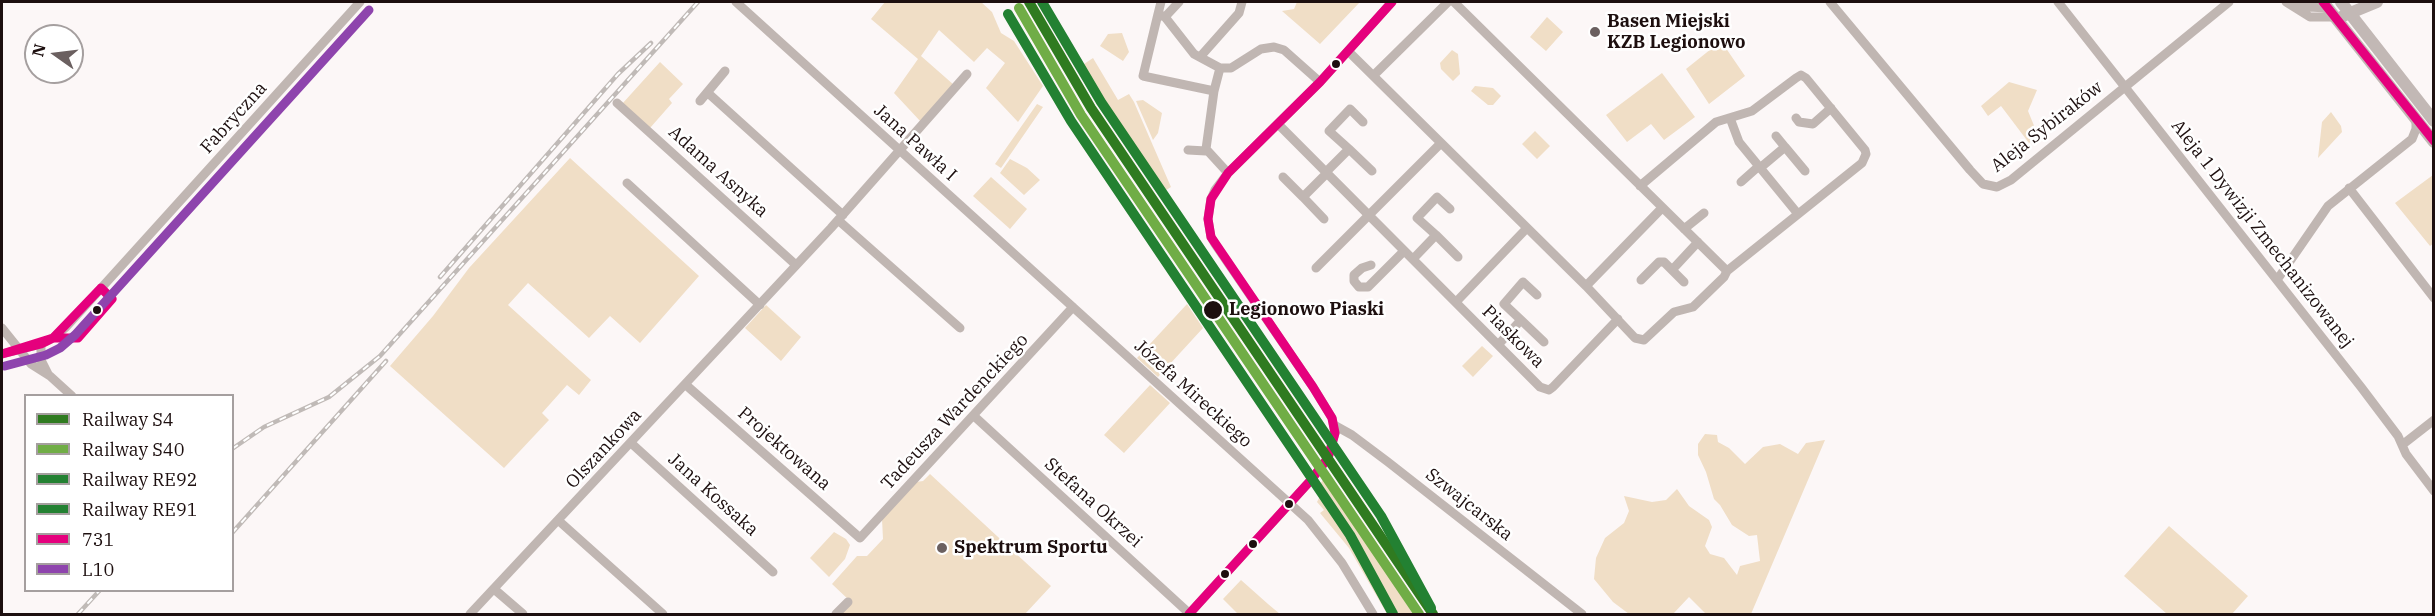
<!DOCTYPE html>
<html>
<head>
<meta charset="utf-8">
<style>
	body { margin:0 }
	#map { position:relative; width:2435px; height:616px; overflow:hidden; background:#fcf7f7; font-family:"IBM Plex Serif",serif }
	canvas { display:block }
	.frame { position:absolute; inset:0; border:3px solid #1d0f0f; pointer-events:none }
	.legend { position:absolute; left:24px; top:394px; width:210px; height:198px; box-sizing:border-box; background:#fff; border:2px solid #a59f9f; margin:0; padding:8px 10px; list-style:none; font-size:18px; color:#1d0f0f }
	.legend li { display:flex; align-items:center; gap:12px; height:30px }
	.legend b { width:30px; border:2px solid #a59f9f }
	.north { position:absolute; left:24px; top:24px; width:60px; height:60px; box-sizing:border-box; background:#fff; border:2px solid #a59f9f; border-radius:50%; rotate:284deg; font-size:16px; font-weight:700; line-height:24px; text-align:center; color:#1d0f0f }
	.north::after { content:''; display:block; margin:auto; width:21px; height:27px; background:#6b6060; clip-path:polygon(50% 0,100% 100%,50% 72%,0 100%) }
</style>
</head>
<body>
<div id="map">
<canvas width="2435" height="616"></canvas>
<div class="frame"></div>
<ul class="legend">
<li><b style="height:8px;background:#2f7b20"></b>Railway S4</li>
<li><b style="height:8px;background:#70ad46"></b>Railway S40</li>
<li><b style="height:8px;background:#238132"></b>Railway RE92</li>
<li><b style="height:8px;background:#238132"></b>Railway RE91</li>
<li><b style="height:8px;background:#e5007d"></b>731</li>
<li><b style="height:8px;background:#8e44ad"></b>L10</li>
</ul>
<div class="north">N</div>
</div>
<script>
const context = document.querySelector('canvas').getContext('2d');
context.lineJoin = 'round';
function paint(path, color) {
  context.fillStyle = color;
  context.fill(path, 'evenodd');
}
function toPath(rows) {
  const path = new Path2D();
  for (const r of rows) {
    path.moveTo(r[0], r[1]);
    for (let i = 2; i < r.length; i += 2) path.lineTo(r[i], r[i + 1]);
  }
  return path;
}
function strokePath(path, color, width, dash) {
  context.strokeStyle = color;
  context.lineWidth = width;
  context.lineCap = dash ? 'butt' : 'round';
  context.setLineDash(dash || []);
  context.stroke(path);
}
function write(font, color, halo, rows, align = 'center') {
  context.font = font + ' "IBM Plex Serif",serif';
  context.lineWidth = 5;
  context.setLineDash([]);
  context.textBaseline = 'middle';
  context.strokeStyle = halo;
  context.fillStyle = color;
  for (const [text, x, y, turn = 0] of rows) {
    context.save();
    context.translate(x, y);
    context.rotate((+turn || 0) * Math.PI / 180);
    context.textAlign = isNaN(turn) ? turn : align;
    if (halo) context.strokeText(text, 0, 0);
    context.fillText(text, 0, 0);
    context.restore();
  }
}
paint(toPath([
	[885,2,981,2,992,12,1001,33,1014,41,1043,86,1018,122,986,88,1005,63,987,48,974,62,939,30,921,56,954,85,921,122,894,93,918,59,871,19],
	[1297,2,1360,2,1320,44,1282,11,1294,9],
	[1547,17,1563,32,1546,51,1530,37],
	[1122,33,1129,52,1123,61,1100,46,1108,34],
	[1721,41,1745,76,1709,104,1686,69],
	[1452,50,1458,54,1460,74,1453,81,1441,69,1440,63],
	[1093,58,1118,100,1129,94,1134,102,1171,187,1163,192,1081,66],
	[660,62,683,84,669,99,672,103,650,128,622,104],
	[1662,73,1695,117,1664,140,1651,124,1627,142,1606,115],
	[2009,82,2037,90,2028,111,2035,128,2041,124,2044,131,2029,143,2001,106,1988,116,1981,106],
	[1475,86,1493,88,1501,96,1493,105,1488,105,1471,91],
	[1143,100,1162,113,1158,133,1153,140,1136,101],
	[1037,104,1043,107,1001,168,995,164],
	[2331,112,2341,126,2342,132,2318,158,2322,122],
	[1535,131,1550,146,1537,159,1522,144],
	[570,158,699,276,640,343,610,316,589,338,528,283,508,305,591,380,579,395,567,385,542,413,549,420,504,468,390,366,433,316,469,268],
	[1010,159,1027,168,1040,180,1024,195,1000,173],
	[2433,175,2434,243,2430,246,2395,203],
	[991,177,1027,209,1010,229,973,196],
	[1187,304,1203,328,1158,377,1137,358],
	[766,305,801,337,781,361,745,328],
	[1482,346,1493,356,1473,377,1462,366],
	[1150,385,1170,403,1124,453,1104,435],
	[1705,434,1717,435,1718,442,1729,448,1745,464,1763,447,1780,444,1798,454,1806,443,1825,440,1751,614,1706,614,1689,597,1673,614,1629,614,1613,602,1594,579,1596,558,1605,538,1624,523,1629,511,1624,496,1652,502,1666,500,1677,489,1689,506,1709,520,1712,527,1705,546,1710,554,1724,558,1737,575,1740,566,1760,561,1757,535,1749,536,1732,525,1720,505,1714,499,1706,472,1698,455,1698,444],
	[1327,472,1377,548,1373,552,1413,614,1387,614,1349,548,1320,513,1324,510,1317,502,1320,496,1317,490],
	[930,474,1051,586,1025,614,841,614,851,602,832,584,857,556,867,556,883,539,882,519,916,482,923,481],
	[2169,526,2248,596,2232,614,2167,614,2124,576],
	[834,532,846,539,850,545,845,559,829,577,810,558],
	[1241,580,1268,604,1280,614,1237,613,1223,599]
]), '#f0dec6');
strokePath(toPath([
	[736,2,1308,520,1342,563,1373,614],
	[1161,2,1158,14,1165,17,1194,54,1220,68,1231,68,1261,49,1274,47,1284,50,1320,82],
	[1454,2,1727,271,1862,163,1866,154,1865,150,1806,78,1801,75,1796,78,1752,111,1716,122,1640,186],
	[1830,2,1970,170,1983,184,1997,187,2011,180,2229,2],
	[2058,2,2361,387,2398,436,2406,454,2434,491],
	[2286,2,2310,17,2335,17],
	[2299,2,2308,7,2328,8],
	[1158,14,1143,76,1214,91],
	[1165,17,1179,2],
	[1348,51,1586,286,1635,338,1644,340,1674,312,1693,307,1724,277,1727,271],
	[1200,57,1239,13,1242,2],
	[1220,68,1214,91,1206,149,1228,173],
	[1374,75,1448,2],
	[708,93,843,215],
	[700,101,725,71],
	[617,103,796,265],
	[1730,118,1739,142,1798,214],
	[1796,118,1799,122,1813,124,1831,108],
	[1278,124,1540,387,1549,390,1553,387,1618,319],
	[1776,136,1785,147],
	[1349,149,1329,131,1350,109,1363,122],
	[1188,150,1206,151],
	[1760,168,1785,147,1805,171],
	[1329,169,1349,149,1372,171],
	[1324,176,1303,197,1324,219],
	[1283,177,1303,197],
	[1741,182,1759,166],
	[627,183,760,305],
	[2349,188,2434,298],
	[838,220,960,328],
	[1684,229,1704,213],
	[1436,235,1458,257],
	[1413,259,1436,235,1417,218,1437,197,1450,209],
	[1371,265,1362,268,1354,275,1354,281,1359,287,1368,287,1404,251],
	[1316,268,1441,143],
	[1641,280,1659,262,1664,262,1672,270],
	[2277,280,2328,206,2412,139,2416,129,2416,118],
	[1684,282,1672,270,1698,242],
	[1586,286,1662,208],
	[1456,302,1527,228],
	[1521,320,1504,304,1523,282,1537,295],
	[2,328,31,364,50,376,72,396],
	[41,344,41,360,48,374],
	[1498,345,1521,320,1544,342],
	[2,354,41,344,53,338,66,327,360,2],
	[686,385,860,538,1073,307],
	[974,416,1190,614],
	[1334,425,1352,435,1388,462,1582,614],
	[631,443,773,572],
	[2402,445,2434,420],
	[559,521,663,614],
	[494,589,523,614],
	[470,614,831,228,967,74],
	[836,614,848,602],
	[1189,614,1311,480,1328,458,1335,433,1332,418,1313,387,1215,244,1211,237,1208,219,1211,199,1215,190,1228,173,1320,82,1392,2]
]), '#c0b6b2', 9);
strokePath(toPath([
	[2323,2,2434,142],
	[2341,2,2434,121],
	[2343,16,2377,2]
]), '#c2b8b5', 12);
const rail = toPath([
	[440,277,618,74,651,43],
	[232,449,264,427,329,397,380,356,698,2],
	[232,533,386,361],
	[1376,552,1418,614],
	[78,614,100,590]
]);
strokePath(rail, '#c0bab7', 4.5);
strokePath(rail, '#fff', 2, [7]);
strokePath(toPath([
	[2323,2,2434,141],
	[101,288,112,299,78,338,53,338,101,288],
	[53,338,41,344,2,354,53,338],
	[1189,614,1311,480,1328,458,1335,433,1332,418,1313,387,1211,237,1208,219,1211,199,1228,173,1320,82,1392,2]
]), '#e5007d', 9);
strokePath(toPath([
	[5,366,46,355,60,348,75,335,369,10]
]), '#8e44ad', 9);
strokePath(toPath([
	[1029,2,1091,108,1433,614]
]), '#2f7b20', 10);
strokePath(toPath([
	[1019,8,1081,115,1419,614]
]), '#70ad46', 10);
strokePath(toPath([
	[1042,2,1101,102,1381,516,1431,608]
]), '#238132', 10);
strokePath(toPath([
	[1008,14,1071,121,1350,535,1393,614]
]), '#238132', 10);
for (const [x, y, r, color] of [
	[1595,32,6,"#6b6060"],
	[1336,64,5,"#1d0f0f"],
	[97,310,5,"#1d0f0f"],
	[1213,310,10,"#1d0f0f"],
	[1289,504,5,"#1d0f0f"],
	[1253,544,5,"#1d0f0f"],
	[942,548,6,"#6b6060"],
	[1225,574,5,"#1d0f0f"]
]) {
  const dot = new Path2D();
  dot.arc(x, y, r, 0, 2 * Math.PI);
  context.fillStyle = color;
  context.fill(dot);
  strokePath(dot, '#fff', 2);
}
write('bold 18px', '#1d0f0f', '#fff', [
	["Basen Miejski",1607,22],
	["KZB Legionowo",1607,43],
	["Spektrum Sportu",954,548]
], 'left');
write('18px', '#1d0f0f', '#fff', [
	["Fabryczna",234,118,-48],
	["Aleja Sybiraków",2047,127,-38],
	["Jana Pawła I",915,143,42],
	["Adama Asnyka",718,172,42],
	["Aleja 1 Dywizji Zmechanizowanej",2262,234,52],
	["Piaskowa",1513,337,45],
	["Józefa Mireckiego",1193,394,42],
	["Tadeusza Wardenckiego",955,412,-47],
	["Olszankowa",604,449,-47],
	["Projektowana",784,449,41],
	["Jana Kossaka",713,495,42],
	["Stefana Okrzei",1093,503,42],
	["Szwajcarska",1469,505,38]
]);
write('bold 18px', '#1d0f0f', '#fff', [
	["Legionowo Piaski",1229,310]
], 'left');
</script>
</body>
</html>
